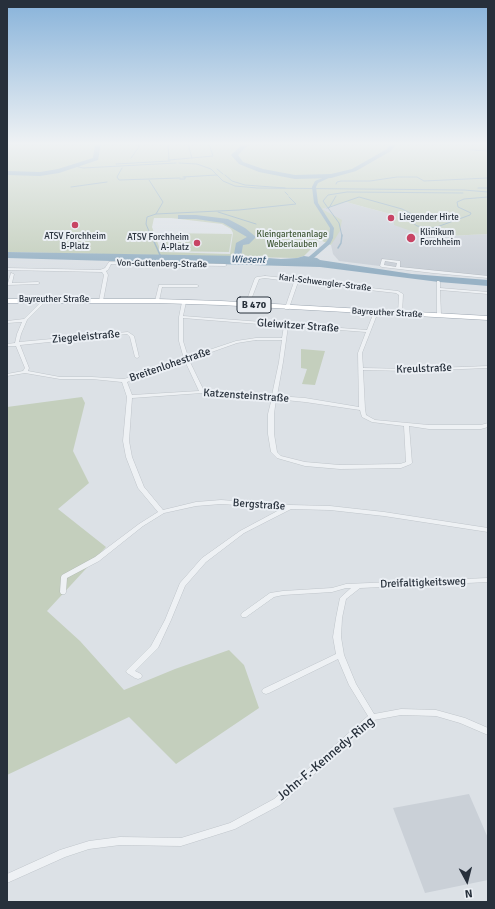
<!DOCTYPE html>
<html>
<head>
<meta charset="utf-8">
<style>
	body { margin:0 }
	#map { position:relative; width:495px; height:909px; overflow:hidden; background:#dce1e6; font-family:Signika,sans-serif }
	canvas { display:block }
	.frame { position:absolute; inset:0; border:8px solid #27303b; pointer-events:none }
	.north { position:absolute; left:447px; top:861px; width:40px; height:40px; -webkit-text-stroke:3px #ebeff4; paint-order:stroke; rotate:173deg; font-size:11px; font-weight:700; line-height:16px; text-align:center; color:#27303b }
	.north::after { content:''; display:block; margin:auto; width:14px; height:18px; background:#27303b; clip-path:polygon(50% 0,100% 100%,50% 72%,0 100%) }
</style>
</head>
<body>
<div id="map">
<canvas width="495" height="909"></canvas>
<div class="frame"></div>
<div class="north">N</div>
</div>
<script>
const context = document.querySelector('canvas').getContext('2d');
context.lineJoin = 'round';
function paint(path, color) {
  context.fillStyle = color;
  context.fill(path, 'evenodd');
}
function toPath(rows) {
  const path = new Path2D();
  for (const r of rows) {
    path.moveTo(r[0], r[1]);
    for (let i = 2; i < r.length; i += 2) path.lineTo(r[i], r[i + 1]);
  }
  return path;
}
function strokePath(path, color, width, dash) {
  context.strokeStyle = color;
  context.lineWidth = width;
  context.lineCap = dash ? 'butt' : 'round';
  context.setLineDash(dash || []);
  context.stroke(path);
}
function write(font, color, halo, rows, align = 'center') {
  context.font = font + ' Signika,sans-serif';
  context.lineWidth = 4;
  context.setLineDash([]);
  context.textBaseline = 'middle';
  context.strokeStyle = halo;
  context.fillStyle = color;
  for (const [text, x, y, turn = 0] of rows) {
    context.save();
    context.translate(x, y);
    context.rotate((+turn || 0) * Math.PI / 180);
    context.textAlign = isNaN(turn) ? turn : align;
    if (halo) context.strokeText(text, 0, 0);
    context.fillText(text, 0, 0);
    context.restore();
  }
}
paint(toPath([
	[346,202,394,215,428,237,488,234,488,276,412,270,339,261,333,254,331,245,334,239,321,209],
	[469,794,488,838,488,880,425,893,393,808]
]), '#cad0d7');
paint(toPath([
	[7,144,488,144,488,234,428,237,394,225,394,215,346,202,322,209,342,220,340,231,331,245,320,240,304,256,297,258,7,252],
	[154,218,171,218,222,224,231,229,233,233,230,254,161,252,152,227],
	[167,233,232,234,229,252,162,251],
	[301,349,325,351,315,385,302,384,307,369,301,368],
	[82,397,85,403,73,451,89,483,58,509,106,547,47,611,80,641,124,690,175,669,229,650,244,665,259,708,176,764,129,717,7,775,7,407]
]), '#c4cfbd');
paint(toPath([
	[7,252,243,256,281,259,297,258,304,256,317,258,320,260,412,274,488,280,488,286,439,282,320,267,7,258]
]), '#98b2c5');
strokePath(toPath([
	[168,144,169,160],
	[188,144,192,158],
	[471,150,488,151],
	[131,158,139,147,137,144],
	[169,160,213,156,209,144],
	[179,163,197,164,211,169,223,181,235,186,257,188,464,190,488,192],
	[116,164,170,161],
	[75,166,83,168,176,163],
	[122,168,117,177,119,180,180,178],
	[217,169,223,174],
	[225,175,232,181,245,185,285,188],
	[183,177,217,175],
	[180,179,185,179,185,177],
	[149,180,163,202,156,214,147,217,146,224,151,236],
	[336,184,337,182,341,181,370,181,397,177,417,177,424,181,488,178],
	[71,187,107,182],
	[478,188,488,188],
	[285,192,288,195],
	[327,208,359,197,402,209,412,214,414,219,413,223,417,226,434,228,470,215,471,213,458,207,457,202,464,199,488,197],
	[329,208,336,196],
	[218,212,256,224],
	[156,214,239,210,296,204,289,197],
	[342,236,339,223,323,201,328,195,347,192,463,193]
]), '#98b2c5', 1);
strokePath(toPath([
	[151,235,161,257],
	[338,248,341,243,342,235]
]), '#98b2c5', 1.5);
paint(toPath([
	[330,175,333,176,318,183,316,187,318,203,334,228,333,238,330,244,308,263,304,263,304,261,326,242,329,238,330,228,314,203,312,187,315,181,330,175]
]), '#98b2c5');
paint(toPath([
	[95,144,101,144,98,160,59,173,40,176,7,175,7,171,40,172,58,169,93,158,95,144],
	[243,144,249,144,238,155,243,162,263,169,295,175,331,174,352,169,387,149,390,144,396,144,391,151,356,171,331,178,295,179,259,172,239,164,231,155,243,144],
	[178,215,196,215,228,219,245,228,256,237,249,244,243,245,240,262,234,262,233,260,236,243,247,237,223,223,196,219,178,219,178,215]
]), '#98b2c5');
const street = toPath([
	[382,259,400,261,400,267,488,276,488,278,433,273,382,267,380,266,382,259],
	[385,261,397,263,396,267,384,265,385,261],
	[109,262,225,264,227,265,225,266,111,264,108,270,106,271,108,275,103,301,101,302,99,301,104,275,102,272,7,270,7,268,100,270,105,268,109,262],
	[11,273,14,274,12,283,38,282,40,283,38,284,7,285,7,283,8,283,11,273],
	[265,276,295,279,297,278,298,278,299,280,398,291,403,294,402,314,400,315,398,314,399,295,396,293,298,282,289,308,289,309,285,309,285,308,294,282,265,278,259,279,249,305,247,306,245,306,245,305,255,278,257,277,265,276],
	[437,281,439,281,440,282,440,288,488,292,488,294,440,290,441,315,441,316,437,316,437,281],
	[159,285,197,285,199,286,197,287,162,287,159,301,157,302,155,301,159,285],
	[44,299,45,299,47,300,27,320,21,334,19,342,128,332,134,336,139,357,137,358,135,357,130,337,127,334,20,345,29,368,28,371,60,377,92,377,124,379,184,359,179,341,179,317,182,302,184,301,186,302,183,316,367,330,374,312,376,311,378,312,362,353,363,368,409,369,488,366,488,368,409,371,363,370,365,409,366,415,375,420,429,425,481,425,488,423,488,427,481,429,429,429,409,426,412,463,411,464,401,468,340,469,305,466,277,458,271,452,268,434,268,414,272,398,232,394,202,393,132,398,129,441,132,457,144,487,163,510,196,502,221,500,290,505,330,506,384,512,488,528,488,532,384,516,330,510,291,509,244,533,206,562,185,586,171,620,158,648,135,671,141,674,142,676,141,678,138,679,135,678,127,673,126,671,151,646,165,620,180,583,202,558,240,531,283,508,221,504,196,506,164,513,143,526,99,561,67,578,66,592,65,594,61,594,60,592,61,577,62,575,95,557,139,524,158,512,138,488,126,457,123,441,127,397,122,382,92,379,60,379,25,373,7,376,7,374,23,371,25,368,16,346,7,346,7,344,15,343,17,334,22,322,7,323,7,321,24,319,44,299],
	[183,318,284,326,282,338,256,338,236,341,188,357,183,341,183,318],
	[288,326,366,332,358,353,359,407,305,398,277,396,283,362,288,326],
	[256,340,282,340,279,362,272,395,232,392,204,391,189,360,237,343,256,340],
	[185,361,199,391,132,395,127,382,185,361],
	[276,399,305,402,360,410,362,417,372,422,404,426,406,462,400,464,340,465,305,462,281,456,277,452,274,434,274,414,276,399],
	[488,578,488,582,360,588,346,599,342,618,341,637,344,655,356,684,374,714,401,709,436,710,465,718,488,728,488,735,460,723,436,716,401,715,374,720,280,805,235,829,181,846,120,845,89,849,65,857,7,883,7,874,60,850,89,841,120,837,181,838,230,823,274,799,368,716,349,685,338,659,269,693,266,694,263,693,262,691,263,689,336,654,333,637,336,618,340,598,351,588,346,588,332,592,283,595,274,597,246,617,242,617,241,615,242,613,270,593,283,591,332,588,346,584,488,578]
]);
const primary = toPath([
	[7,299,157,299,221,301,488,316,488,320,221,305,157,303,7,303,7,299]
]);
strokePath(street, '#a2a8af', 0.5);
strokePath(primary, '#9ca6b1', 1);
paint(street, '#eef1f4');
paint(primary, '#fff');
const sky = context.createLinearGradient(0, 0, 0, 271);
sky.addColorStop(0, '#88b3da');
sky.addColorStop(0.53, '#eff2f4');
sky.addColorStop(1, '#eff2f400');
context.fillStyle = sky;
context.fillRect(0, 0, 495, 271);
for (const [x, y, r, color] of [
	[391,218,4,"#c84464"],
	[75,225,4,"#c84464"],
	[411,238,5,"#c84464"],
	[197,243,4,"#c84464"]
]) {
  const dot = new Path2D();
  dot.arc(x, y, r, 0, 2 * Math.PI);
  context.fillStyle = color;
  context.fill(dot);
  strokePath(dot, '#ebeff4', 1.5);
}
write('9px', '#27303b', '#ebeff4', [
	["Liegender Hirte",399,218],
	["Klinikum",420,233],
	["Forchheim",420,243],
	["ATSV Forchheim",75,237,"center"],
	["B-Platz",75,247,"center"],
	["ATSV Forchheim",189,238,"right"],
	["A-Platz",189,248,"right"]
], 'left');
write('9px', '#3e5634', '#ebeff4', [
	["Kleingartenanlage",292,235],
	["Weberlauben",292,245]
]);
write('9px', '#27303b', '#ebeff4', [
	["Von-Guttenberg-Straße",162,264,1],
	["Karl-Schwengler-Straße",325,283,7],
	["Bayreuther Straße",54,300],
	["Bayreuther Straße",387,313,3]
]);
write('italic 10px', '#33526d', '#ebeff4', [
	["Wiesent",248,260,1]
]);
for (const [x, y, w] of [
	[254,305,34]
]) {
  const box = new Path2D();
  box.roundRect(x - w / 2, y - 8, w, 16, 3);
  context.fillStyle = '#ebeff4';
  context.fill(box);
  strokePath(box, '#27303b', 1);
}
write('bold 10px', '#27303b', null, [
	["B 470",254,305]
]);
write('11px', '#27303b', '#ebeff4', [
	["Gleiwitzer Straße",298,326,4],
	["Ziegeleistraße",86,337,-5],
	["Breitenlohestraße",170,365,-19],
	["Kreulstraße",424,369,-2],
	["Katzensteinstraße",246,396,4],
	["Bergstraße",259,505,4],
	["Dreifaltigkeitsweg",423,583,-2]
]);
write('13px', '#27303b', '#ebeff4', [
	["John-F.-Kennedy-Ring",326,759,-40]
]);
</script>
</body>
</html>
